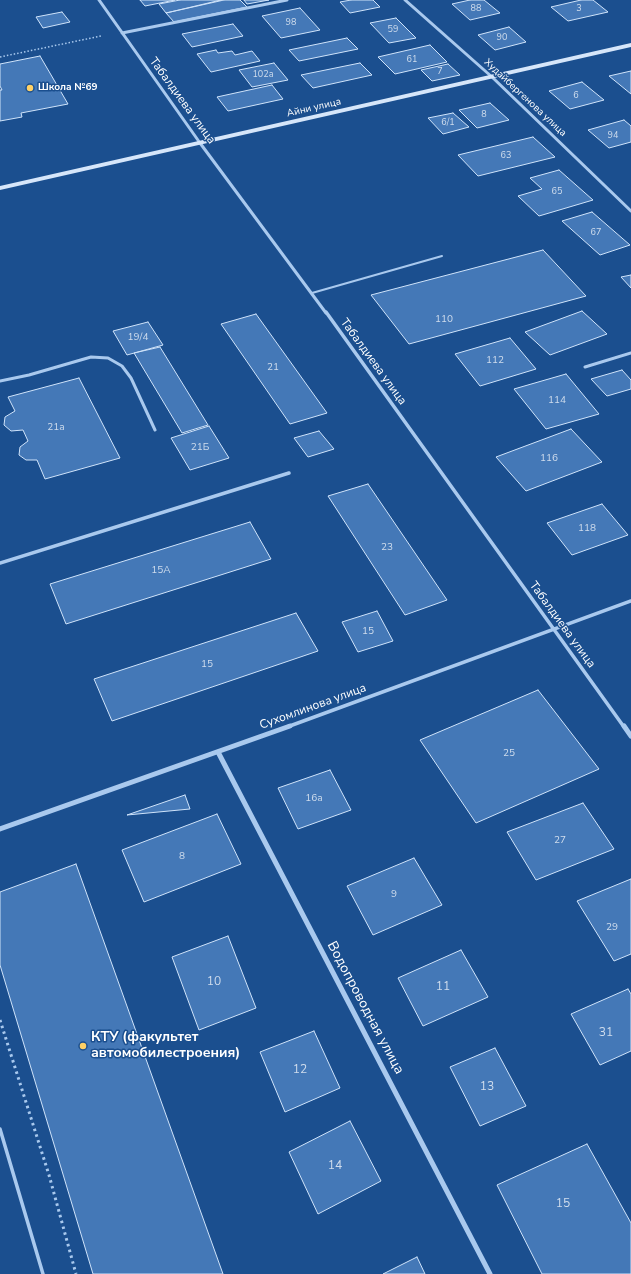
<!DOCTYPE html>
<html>
<head>
<meta charset="utf-8">
<style>
	body { margin:0 }
	canvas { display:block; background:#1b4f8f }
</style>
</head>
<body>
<canvas width="631" height="1274"></canvas>
<script>
const context = document.querySelector('canvas').getContext('2d');
context.lineJoin = 'round';
function paint(path, color) {
  context.fillStyle = color;
  context.fill(path, 'evenodd');
}
function toPath(rows) {
  const path = new Path2D();
  for (const r of rows) {
    path.moveTo(r[0], r[1]);
    for (let i = 2; i < r.length; i += 2) path.lineTo(r[i], r[i + 1]);
  }
  return path;
}
function strokePath(path, color, width, dash) {
  context.strokeStyle = color;
  context.lineWidth = width;
  context.lineCap = dash ? 'butt' : 'round';
  context.setLineDash(dash || []);
  context.stroke(path);
}
function write(font, color, halo, rows, align = 'center') {
  context.font = font + ' "Nunito Sans",sans-serif';
  context.lineWidth = 3;
  context.setLineDash([]);
  context.textBaseline = 'middle';
  context.strokeStyle = halo;
  context.fillStyle = color;
  for (const [text, x, y, turn = 0] of rows) {
    context.save();
    context.translate(x, y);
    context.rotate((+turn || 0) * Math.PI / 180);
    context.textAlign = isNaN(turn) ? turn : align;
    if (halo) context.strokeText(text, 0, 0);
    context.fillText(text, 0, 0);
    context.restore();
  }
}
const building = toPath([
	[140,0,175,0,145,6,140,0],
	[180,0,221,0,166,13,159,4,180,0],
	[224,0,240,0,247,7,174,22,166,13,224,0],
	[244,0,269,0,247,4,244,0],
	[351,0,373,0,380,7,350,13,340,2,351,0],
	[470,0,484,0,500,13,470,20,452,4,470,0],
	[581,0,593,0,608,12,568,21,551,7,581,0],
	[300,8,320,30,281,38,262,16,300,8],
	[62,12,70,22,43,28,36,17,62,12],
	[396,18,416,38,389,43,370,23,396,18],
	[233,24,243,36,192,47,182,34,233,24],
	[509,27,526,42,495,50,478,35,509,27],
	[347,38,358,49,299,61,289,50,347,38],
	[430,45,447,62,395,74,378,57,430,45],
	[216,50,218,53,232,51,235,55,252,51,260,61,211,72,197,54,216,50],
	[40,56,68,104,21,113,22,117,0,121,0,90,2,90,0,86,0,64,40,56],
	[274,63,288,80,252,87,239,70,274,63],
	[360,63,372,75,313,88,301,75,360,63],
	[448,64,460,75,432,81,421,70,448,64],
	[631,71,631,94,609,76,631,71],
	[582,82,604,100,570,109,549,91,582,82],
	[272,85,283,99,228,111,217,97,272,85],
	[490,103,509,120,477,128,459,110,490,103],
	[453,113,469,127,443,134,428,118,453,113],
	[624,120,631,126,631,142,609,148,588,130,624,120],
	[533,137,555,157,478,176,458,155,533,137],
	[559,170,593,200,539,216,518,196,542,189,530,178,559,170],
	[592,212,630,245,600,255,562,221,592,212],
	[543,250,586,296,409,344,371,295,543,250],
	[631,275,631,288,621,277,631,275],
	[582,311,607,334,550,355,525,332,582,311],
	[256,314,327,413,290,424,221,324,256,314],
	[148,322,163,345,127,355,113,331,148,322],
	[510,338,536,369,480,386,455,354,510,338],
	[160,347,208,425,182,433,134,353,160,347],
	[622,370,631,380,631,389,607,396,591,379,622,370],
	[566,374,599,414,546,429,514,389,566,374],
	[79,378,120,458,45,479,37,460,26,460,19,455,20,447,28,441,23,430,11,431,4,425,5,417,15,411,8,397,79,378],
	[209,426,229,458,190,470,171,438,209,426],
	[571,429,602,462,526,491,496,457,571,429],
	[319,431,334,449,308,457,294,438,319,431],
	[368,484,447,600,405,615,328,496,368,484],
	[602,504,628,535,572,555,547,523,602,504],
	[250,522,271,559,66,624,50,584,250,522],
	[377,611,393,641,358,652,342,622,377,611],
	[296,613,318,651,112,721,94,679,296,613],
	[538,690,599,769,476,823,420,740,538,690],
	[330,770,351,810,298,829,278,788,330,770],
	[185,795,190,809,127,815,185,795],
	[583,803,614,849,536,880,507,832,583,803],
	[217,814,241,864,144,902,122,850,217,814],
	[414,858,442,905,373,935,347,886,414,858],
	[76,864,223,1274,93,1274,0,965,0,892,76,864],
	[631,879,631,954,614,961,577,901,631,879],
	[228,936,256,1008,199,1030,172,957,228,936],
	[461,950,488,997,423,1026,398,978,461,950],
	[628,989,631,994,631,1051,600,1065,571,1014,628,989],
	[314,1031,340,1088,285,1112,260,1052,314,1031],
	[495,1048,526,1106,480,1126,450,1067,495,1048],
	[350,1121,381,1181,318,1214,289,1152,350,1121],
	[587,1144,631,1223,631,1274,542,1274,497,1185,587,1144],
	[417,1257,425,1274,383,1274,417,1257]
]);
paint(building, '#4478b7');
strokePath(building, '#cfe3fa', 1);
strokePath(toPath([
	[0,57,101,36]
]), '#a9c9ee', 1.5, [1.5, 2]);
strokePath(toPath([
	[0,1020,49,1175,76,1274]
]), '#a9c9ee', 3, [2.5, 3.5]);
strokePath(toPath([
	[312,293,442,256]
]), '#a9c9ee', 2);
strokePath(toPath([
	[585,367,631,353],
	[0,381,29,375,91,357,108,358,122,366,131,378,155,430]
]), '#a9c9ee', 3);
strokePath(toPath([
	[0,1129,43,1274]
]), '#a9c9ee', 3.5);
strokePath(toPath([
	[99,0,200,143,326,313],
	[405,0,492,77,631,211],
	[122,33,287,0]
]), '#a9c9ee', 3);
strokePath(toPath([
	[326,312,624,727],
	[0,563,289,473],
	[287,727,631,601]
]), '#a9c9ee', 3.5);
strokePath(toPath([
	[624,726,631,736],
	[218,752,490,1274],
	[0,829,290,726]
]), '#a9c9ee', 5);
paint(toPath([
	[631,43,631,47,0,190,0,186,631,43]
]), '#d6e6fa');
for (const [x, y, r, color] of [
	[30,88,4,"#ffd166"],
	[83,1046,4,"#ffd166"]
]) {
  const dot = new Path2D();
  dot.arc(x, y, r, 0, 2 * Math.PI);
  context.fillStyle = color;
  context.fill(dot);
  strokePath(dot, '#1b4f8f', 1.5);
}
write('9px', '#d0dded', null, [
	["88",476,9],
	["3",579,9],
	["98",291,23],
	["59",393,30],
	["90",502,38],
	["61",412,60],
	["7",440,72],
	["102а",263,75],
	["6",576,96],
	["8",484,115],
	["6/1",448,123],
	["94",613,136],
	["63",506,156],
	["65",557,192],
	["67",596,233]
]);
write('bold 10px', '#fff', '#1b4f8f', [
	["Школа №69",38,88]
], 'left');
write('10px', '#fff', '#1b4f8f', [
	["Худайбергенова улица",525,98,43],
	["Айни улица",314,108,-13]
]);
write('10px', '#d0dded', null, [
	["110",444,320],
	["19/4",138,338],
	["112",495,361],
	["21",273,368],
	["114",557,401],
	["21а",56,428],
	["21Б",200,448],
	["116",549,459],
	["118",587,529],
	["23",387,548],
	["15А",161,571],
	["15",368,632],
	["15",207,665],
	["25",509,754],
	["16а",314,799],
	["27",560,841],
	["8",182,857],
	["9",394,895],
	["29",612,928]
]);
write('12px', '#fff', '#1b4f8f', [
	["Табалдиева улица",182,101,54],
	["Табалдиева улица",373,362,54],
	["Табалдиева улица",562,625,54],
	["Сухомлинова улица",313,707,-20]
]);
write('12px', '#d0dded', null, [
	["10",214,982],
	["11",443,987],
	["31",606,1033],
	["12",300,1070],
	["13",487,1087],
	["14",335,1166],
	["15",563,1204]
]);
write('14px', '#fff', '#1b4f8f', [
	["Водопроводная улица",365,1008,62]
]);
write('bold 14px', '#fff', '#1b4f8f', [
	["КТУ (факультет",91,1038],
	["автомобилестроения)",91,1054]
], 'left');
</script>
</body>
</html>
